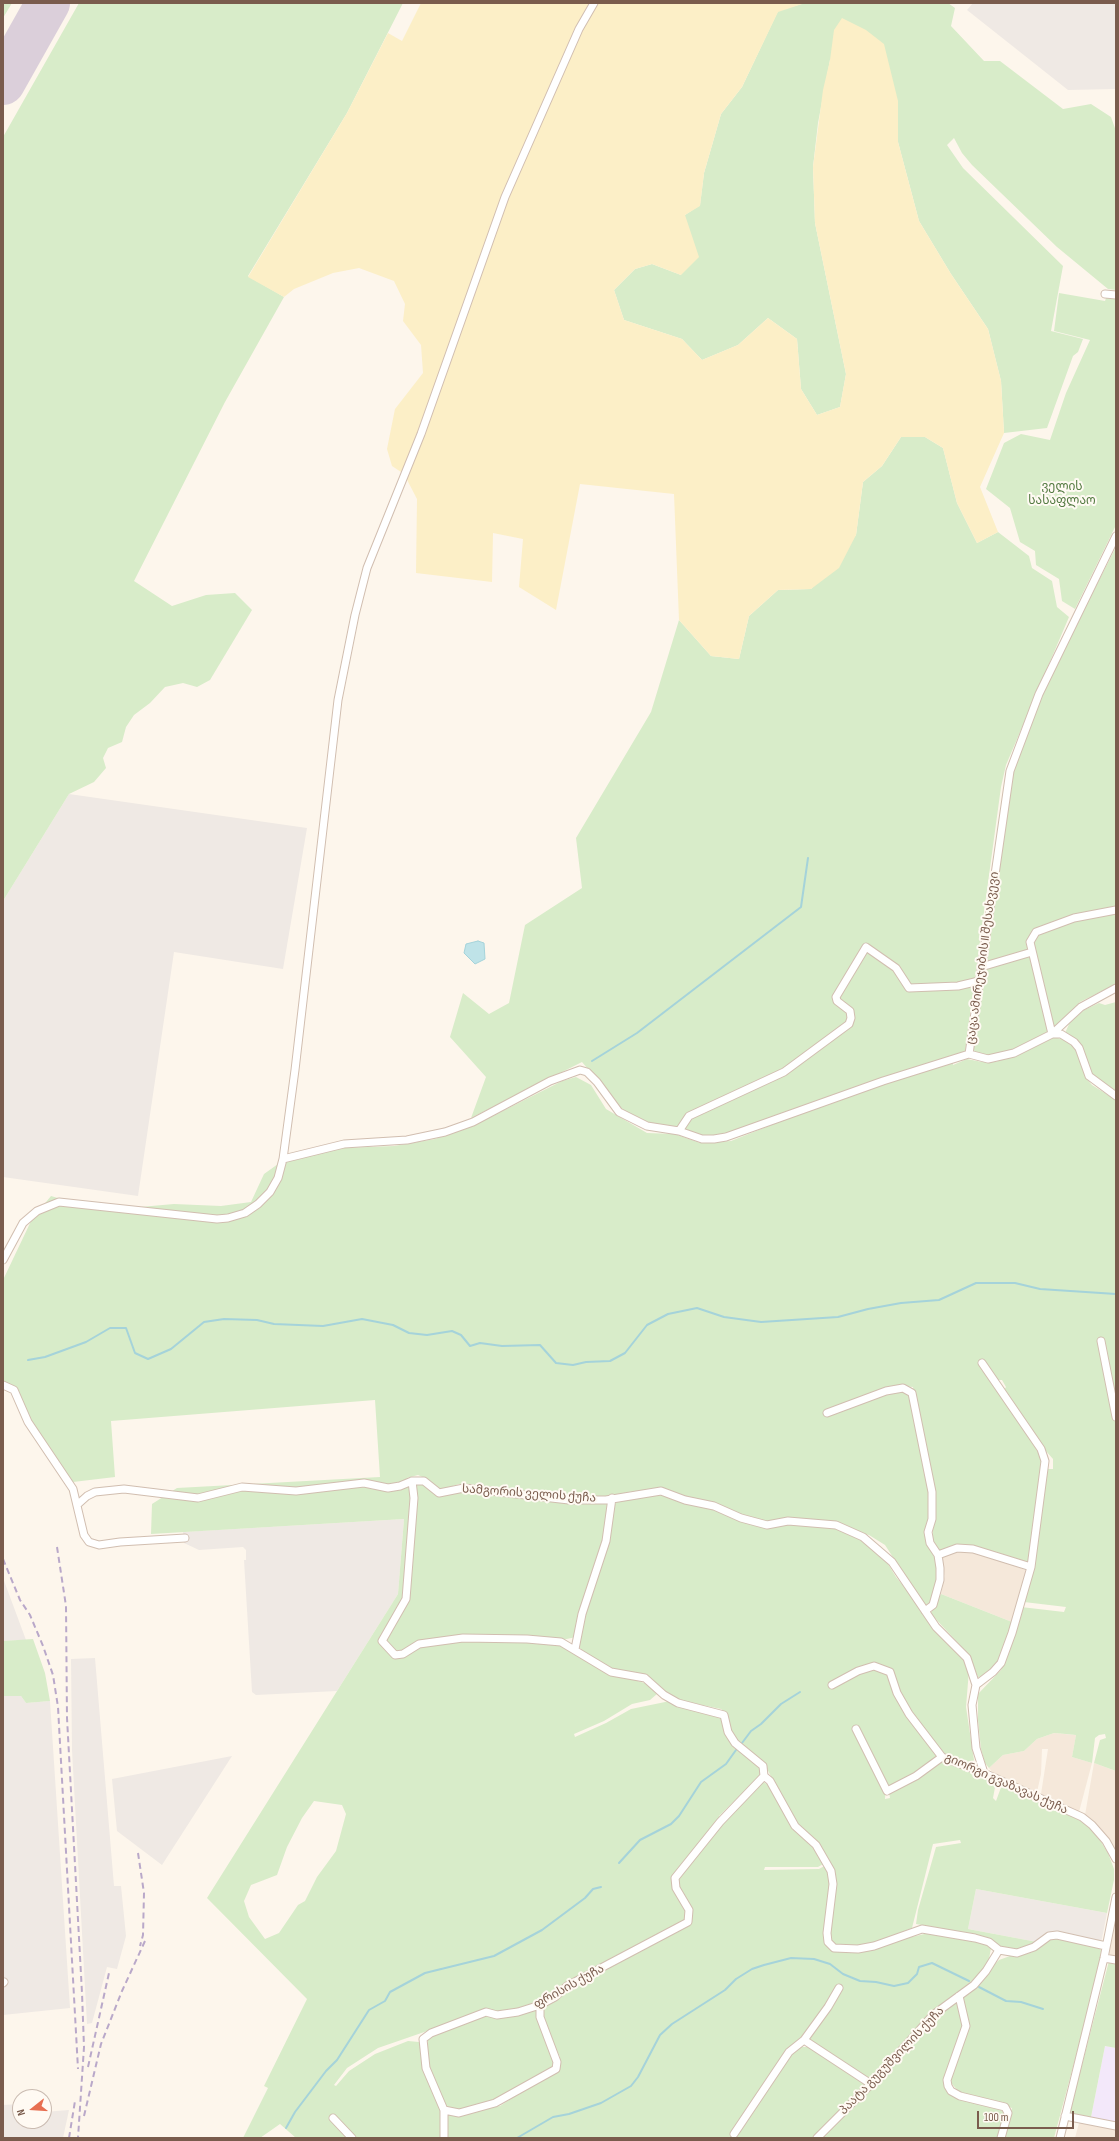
<!DOCTYPE html>
<html>
<head>
<meta charset="utf-8">
<style>
	body { margin:0 }
	#map { position:relative; width:1119px; height:2141px; overflow:hidden; background:#fdf6ec; font-family:"Sofia Sans Condensed",sans-serif }
	canvas { display:block }
	.frame { position:absolute; inset:0; border:4px solid #7a5c4d; pointer-events:none }
	.north { position:absolute; left:12px; top:2089px; width:40px; height:40px; box-sizing:border-box; background:#fffaf3; border:1px solid #cabbb1; border-radius:50%; rotate:253deg; font-size:11px; font-weight:700; line-height:16px; text-align:center; color:#7a5c4d }
	.north::after { content:''; display:block; margin:auto; width:14px; height:18px; background:#e76f51; clip-path:polygon(50% 0,100% 100%,50% 72%,0 100%) }
	.scale { position:absolute; left:977px; top:2111px; width:97px; height:18px; box-sizing:border-box; border:2px solid #7a5c4d; border-top:0; padding-left:5px; font-size:12px; line-height:14px; white-space:nowrap; color:#7a5c4d; -webkit-text-stroke:3px #fffaf3; paint-order:stroke }
</style>
</head>
<body>
<div id="map">
<canvas width="1119" height="2141"></canvas>
<div class="frame"></div>
<div class="north">N</div>
<div class="scale">100 m</div>
</div>
<script>
const context = document.querySelector('canvas').getContext('2d');
context.lineJoin = 'round';
function paint(path, color) {
  context.fillStyle = color;
  context.fill(path, 'evenodd');
}
function toPath(rows) {
  const path = new Path2D();
  for (const r of rows) {
    path.moveTo(r[0], r[1]);
    for (let i = 2; i < r.length; i += 2) path.lineTo(r[i], r[i + 1]);
  }
  return path;
}
function strokePath(path, color, width, dash) {
  context.strokeStyle = color;
  context.lineWidth = width;
  context.lineCap = dash ? 'butt' : 'round';
  context.setLineDash(dash || []);
  context.stroke(path);
}
function write(font, color, halo, rows, align = 'center') {
  context.font = font + ' "Sofia Sans Condensed","Noto Sans Georgian",sans-serif';
  context.lineWidth = 4;
  context.setLineDash([]);
  context.textBaseline = 'middle';
  context.strokeStyle = halo;
  context.fillStyle = color;
  for (const [text, x, y, turn = 0] of rows) {
    context.save();
    context.translate(x, y);
    context.rotate((+turn || 0) * Math.PI / 180);
    context.textAlign = isNaN(turn) ? turn : align;
    if (halo) context.strokeText(text, 0, 0);
    context.fillText(text, 0, 0);
    context.restore();
  }
}
paint(toPath([
	[959,1550,973,1550,1025,1570,1025,1578,1012,1622,941,1594,945,1576,941,1556],
	[1054,1733,1076,1735,1072,1757,1092,1763,1079,1812,1041,1794,1048,1749,1042,1749,1041,1774,1037,1792,994,1774,989,1768,1003,1755,1024,1751,1037,1739],
	[1094,1763,1116,1771,1116,1853,1098,1826,1085,1815],
	[1116,1913,1116,1956,1106,1954],
	[1072,2114,1116,2122,1116,2138,1075,2138,1079,2123,1071,2122]
]), '#f5e8da');
paint(toPath([
	[973,3,1116,3,1116,89,1068,90,967,10],
	[69,794,307,828,283,969,174,952,138,1196,3,1177,3,901],
	[404,1519,398,1594,337,1691,256,1695,252,1692,244,1560,246,1560,246,1550,243,1547,199,1550,184,1543,183,1532],
	[3,1578,26,1640,3,1641],
	[95,1658,114,1886,121,1886,126,1936,117,1969,107,1967,92,2023,87,2024,72,1750,71,1659],
	[3,1696,21,1696,26,1703,50,1701,70,2008,3,2015],
	[232,1756,162,1865,117,1831,112,1779],
	[976,1889,1107,1913,1101,1943,1037,1942,968,1929],
	[20,2104,20,2121,44,2121,44,2112,69,2110,63,2138,3,2138,3,2105]
]), '#efe9e4');
paint(toPath([
	[1105,2046,1116,2048,1116,2122,1091,2117]
]), '#f3e8fa');
paint(toPath([
	[3,3,12,3,3,18],
	[79,3,403,3,347,113,248,276,284,297,225,402,134,581,172,606,206,595,235,593,252,610,210,680,197,687,183,683,165,687,150,703,134,715,126,727,122,742,108,748,103,758,106,768,94,782,69,794,3,901,3,137],
	[805,3,948,3,955,8,951,26,984,61,1000,61,1063,109,1091,104,1111,117,1116,131,1116,290,1108,289,1057,247,972,165,962,153,954,138,947,145,963,168,1063,266,1051,331,1083,339,1078,352,1073,356,1047,428,1004,433,1001,381,988,329,951,274,919,221,898,142,898,101,830,60,818,123,813,167,815,223,846,374,840,407,817,415,801,389,797,339,768,318,738,345,702,360,682,339,624,320,614,290,635,269,652,264,681,275,685,215,700,205,704,173,721,114,742,87,778,11],
	[1059,293,1105,301,1107,295,1116,297,1116,525,1075,609,1062,601,1059,579,1036,565,1035,551,1020,542,1010,508,986,489,1004,443,1021,434,1050,440,1066,393,1090,340,1054,331],
	[901,437,925,437,943,448,957,503,977,543,998,532,1029,556,1032,568,1052,581,1057,607,1069,617,1006,765,1001,787,965,1052,724,1134,713,1136,706,1136,656,1125,638,1118,622,1109,582,1062,471,1118,486,1077,450,1037,463,993,489,1014,509,1003,525,925,582,888,576,838,651,712,679,620,711,656,739,659,749,616,778,590,811,589,856,535,863,482,882,466],
	[1116,547,1116,984,1080,1002,1056,1028,1011,1051,989,1056,973,1053,1013,771,1047,682],
	[1116,1002,1116,1093,1091,1076,1075,1040,1065,1033,1070,1022,1084,1010,1099,1003,1105,1005],
	[1052,1037,1067,1040,1073,1044,1078,1053,1085,1077,1092,1085,1116,1100,1116,1408,1106,1371,1104,1378,1110,1392,1116,1426,1116,1771,1094,1763,1100,1740,1106,1738,1105,1734,1099,1735,1095,1738,1092,1763,1072,1757,1076,1735,1066,1734,1054,1733,1037,1739,1024,1751,1003,1755,989,1768,985,1763,981,1749,978,1720,978,1694,1001,1670,1012,1642,1021,1607,1064,1612,1066,1607,1024,1602,1046,1469,1053,1469,1053,1459,1038,1442,1004,1390,1006,1387,1002,1380,996,1380,1039,1454,1042,1463,1029,1564,972,1547,942,1551,938,1549,932,1540,934,1519,913,1387,902,1386,911,1399,926,1475,930,1499,928,1542,938,1567,938,1581,930,1602,925,1606,885,1545,869,1535,792,1519,783,1518,766,1522,662,1489,628,1492,607,1498,570,1497,459,1484,444,1489,434,1487,427,1479,418,1475,407,1478,411,1499,404,1598,379,1639,393,1657,406,1657,407,1654,419,1646,462,1640,525,1641,561,1644,610,1673,648,1684,656,1690,657,1694,650,1700,632,1704,604,1721,574,1734,575,1737,606,1723,631,1709,670,1701,721,1716,727,1734,760,1767,761,1775,719,1816,720,1820,674,1875,686,1909,686,1918,681,1925,538,2004,497,2013,485,2011,378,2048,347,2068,334,2085,336,2086,349,2071,375,2054,408,2041,419,2042,441,2112,441,2138,356,2138,334,2116,349,2138,296,2138,280,2124,260,2138,243,2138,268,2088,264,2086,307,1999,207,1898,398,1594,404,1519,151,1534,152,1504,177,1488,380,1477,375,1400,111,1421,115,1477,73,1482,3,1381,3,1280,32,1219,51,1196,92,1208,116,1212,140,1207,174,1204,221,1206,251,1202,264,1174,278,1164,343,1148,394,1146,435,1139,479,1123,562,1081,576,1077,591,1085,606,1109,647,1133,675,1134,700,1143,731,1141,824,1104,953,1061,953,1065,967,1059,982,1062,995,1062,1014,1056],
	[314,1801,342,1805,346,1814,336,1851,317,1877,305,1901,298,1905,279,1933,265,1939,249,1917,244,1901,251,1885,277,1875,287,1847,302,1818],
	[414,1484,423,1484,430,1490,611,1501,604,1543,576,1637,562,1640,471,1635,397,1652,384,1639,409,1601],
	[659,1493,712,1508,741,1521,834,1527,861,1539,885,1559,896,1577,962,1656,969,1670,966,1707,974,1760,972,1762,965,1762,941,1752,919,1726,902,1699,895,1675,889,1669,889,1674,897,1699,913,1725,937,1756,936,1760,918,1772,891,1787,886,1785,885,1799,890,1798,889,1792,944,1759,996,1782,993,1798,996,1801,1003,1782,1083,1822,1093,1829,1108,1853,1114,1869,1114,1880,1107,1913,976,1889,968,1929,1037,1942,1019,1949,1004,1948,967,1933,916,1924,918,1910,936,1847,961,1843,960,1840,933,1844,912,1928,875,1943,853,1947,835,1945,831,1941,829,1932,834,1871,796,1824,765,1765,736,1741,730,1730,728,1715,721,1709,683,1701,670,1696,646,1677,613,1670,582,1651,579,1646,583,1623,615,1501],
	[941,1594,1012,1622,999,1659,986,1676,978,1677,970,1656,933,1616,931,1613],
	[33,1639,45,1673,50,1701,26,1703,21,1696,3,1696,3,1641],
	[762,1781,768,1785,795,1829,815,1847,825,1863,818,1867,765,1867,764,1870,819,1869,826,1865,831,1886,826,1941,847,1952,933,1932,987,1943,991,1948,989,1959,984,1969,972,1983,942,2006,874,2077,869,2079,802,2039,788,2051,733,2128,737,2131,789,2056,800,2047,808,2047,865,2082,866,2086,815,2138,446,2138,446,2115,500,2106,559,2067,560,2057,542,2019,541,2009,546,2005,567,1988,689,1924,692,1917,691,1909,676,1880,726,1818],
	[1057,1938,1100,1948,1101,1951,1097,1977,1054,2138,1004,2138,1012,2108,959,2092,952,2084,950,2075,968,2025,960,1996,999,1960,1010,1956,1030,1953,1050,1939],
	[1109,1961,1116,1962,1116,2048,1105,2046,1091,2117,1072,2114,1070,2111],
	[958,1998,964,2022,945,2076,944,2086,957,2099,1003,2110,1005,2113,998,2138,820,2138,934,2017],
	[537,2008,554,2057,554,2068,500,2099,463,2110,453,2111,445,2106,436,2081,430,2072,427,2050,428,2039,431,2035,484,2015]
]), '#d8ecc9');
paint(toPath([
	[421,3,805,3,778,12,742,87,721,114,704,173,700,206,685,215,699,257,681,275,652,264,635,269,614,290,624,320,682,339,702,360,738,345,768,318,797,339,801,389,817,415,840,407,846,374,815,223,813,167,823,90,830,60,834,30,842,18,866,30,884,44,898,101,898,142,919,221,951,274,988,329,1001,381,1004,433,980,487,998,532,977,543,957,503,943,448,925,437,901,437,882,466,863,482,856,535,839,568,811,589,778,590,749,616,739,659,711,656,679,620,674,494,580,484,556,610,519,587,523,539,493,533,492,582,416,573,417,499,404,474,392,466,387,449,395,409,423,373,421,345,403,321,405,304,394,281,359,268,333,273,294,289,284,297,248,277,347,113,388,33,402,41]
]), '#fcefc7');
const water = toPath([
	[478,941,484,943,485,959,475,964,464,953,466,944,478,941]
]);
paint(water, '#bfe3e8');
strokePath(water, '#a5d3da', 1);
strokePath(toPath([
	[592,1061,637,1033,801,907,808,858],
	[28,1360,45,1357,86,1342,110,1328,126,1328,135,1353,148,1359,171,1349,204,1322,224,1319,257,1320,274,1324,323,1326,362,1319,393,1325,409,1333,427,1335,452,1331,461,1335,470,1346,480,1343,502,1346,540,1345,556,1363,573,1365,586,1362,610,1361,625,1353,647,1325,668,1314,697,1308,724,1317,761,1322,838,1317,868,1309,901,1303,939,1300,976,1283,1015,1283,1040,1289,1116,1294],
	[742,1743,751,1731,761,1724,781,1704,800,1692],
	[619,1863,640,1840,671,1824,679,1816,701,1782,726,1764,736,1750],
	[979,1987,1006,2001,1021,2002,1043,2009],
	[286,2128,295,2112,326,2071,337,2060,369,2010,385,2001,390,1992,425,1973,494,1956,542,1930,585,1898,593,1889,601,1887],
	[517,2138,553,2117,569,2114,601,2103,631,2086,638,2077,660,2035,672,2024,725,1990,736,1979,752,1969,764,1965,791,1958,814,1959,830,1964,843,1974,860,1981,876,1982,894,1986,908,1983,917,1974,919,1967,932,1963,969,1981]
]), '#a5d3da', 2);
strokePath(toPath([
	[3,83,48,3]
]), '#dbcfda', 44);
const minor = toPath([
	[1105,294,1116,295],
	[1116,910,1074,918,1036,932,1030,942,1052,1034,1081,1007,1116,988],
	[981,967,1032,952],
	[969,1054,988,1059,1014,1053,1052,1034,1061,1034,1074,1042,1079,1048,1089,1076,1116,1096],
	[679,1131,689,1116,784,1072,849,1024,851,1018,850,1011,837,1001,836,997,866,947,896,968,909,988,958,986,979,981],
	[283,1159,344,1144,407,1140,445,1132,473,1122,550,1081,580,1070,587,1072,597,1082,619,1112,647,1126,679,1131,702,1139,714,1139,726,1137,883,1081,969,1054,1010,771,1039,694,1116,536],
	[3,1260,23,1223,37,1211,59,1202,217,1219,228,1218,245,1213,258,1204,270,1192,278,1178,283,1159,295,1070,338,700,355,615,367,568,421,434,505,197,579,29,594,3],
	[1101,1341,1116,1417],
	[982,1363,1041,1449,1045,1461,1031,1567,1012,1633,1001,1663,993,1672,976,1685,972,1705,976,1748,984,1773],
	[3,1385,14,1390,28,1422,73,1489,84,1535,89,1542,99,1545,120,1542,185,1538],
	[827,1413,886,1391,903,1388,912,1393,932,1492,932,1519,928,1532,930,1543,938,1555,940,1568,940,1580,933,1605,925,1611],
	[412,1481,414,1498,406,1599,382,1641,395,1655,403,1654,419,1644,463,1638,527,1639,561,1642,611,1672,645,1678,664,1695,678,1703,724,1715,728,1732,735,1743,763,1766,764,1776],
	[77,1505,87,1496,95,1492,124,1489,198,1498,242,1487,296,1491,364,1483,388,1488,400,1486,412,1481,424,1481,439,1493,464,1488,569,1500,606,1500,661,1491,685,1500,714,1506,741,1518,767,1525,788,1521,836,1525,863,1537,892,1562,936,1627,967,1658,976,1685],
	[938,1555,957,1548,973,1549,1031,1567],
	[575,1649,582,1614,606,1541,612,1498],
	[832,1685,858,1671,874,1666,890,1672,897,1693,909,1714,942,1757,984,1773,1082,1817,1092,1825,1106,1841,1116,1859],
	[856,1729,887,1791,916,1776,942,1757],
	[764,1776,770,1781,795,1826,816,1845,831,1871,833,1884,827,1933,828,1942,834,1948,858,1949,874,1946,922,1929,975,1938,989,1942,999,1950,1017,1953,1034,1947,1049,1936,1057,1935,1106,1946],
	[1104,1958,1116,1960],
	[3,1983,4,1982],
	[959,1996,966,2026,947,2080,948,2086,951,2091,960,2096,1005,2107,1008,2113,1001,2138],
	[804,2040,828,2007,839,1988],
	[444,2110,459,2113,495,2103,556,2069,557,2062,540,2017,540,2005],
	[1065,2116,1116,2126],
	[333,2118,352,2138],
	[734,2134,789,2052,804,2040,871,2084],
	[444,2138,444,2110,426,2068,423,2039,431,2033,486,2012,497,2015,518,2012,540,2005,555,1997,567,1986,688,1922,689,1910,676,1888,675,1878,720,1822,764,1776],
	[817,2138,871,2084,933,2015,974,1985,986,1971,999,1950],
	[1060,2138,1104,1958,1116,1897]
]);
strokePath(minor, '#d1beb0', 9);
strokePath(minor, '#fff', 7);
strokePath(toPath([
	[57,1547,66,1606,67,1718,82,1993,84,2047,78,2138],
	[3,1559,20,1600,30,1615,43,1646,53,1675,58,1707,78,2069],
	[138,1853,144,1893,143,1935,140,1946],
	[88,2067,109,1973],
	[84,2116,101,2044,122,1991,145,1941],
	[69,2138,75,2101]
]), '#b9a8c9', 2, [6, 4]);
write('12px', '#537a41', '#fffaf3', [
	["ველის",1062,487],
	["სასაფლაო",1062,501]
]);
write('12px', '#7a5c4d', '#fffaf3', [
	["ცაცა ამირეჯიბის II შესახვევი",983,958,-82],
	["სამგორის ველის ქუჩა",529,1494,4],
	["გიორგი გვაზავას ქუჩა",1006,1784,24],
	["ფრისის ქუჩა",569,1987,-29],
	["პაატა გუგუშვილის ქუჩა",892,2061,-46]
]);
</script>
</body>
</html>
